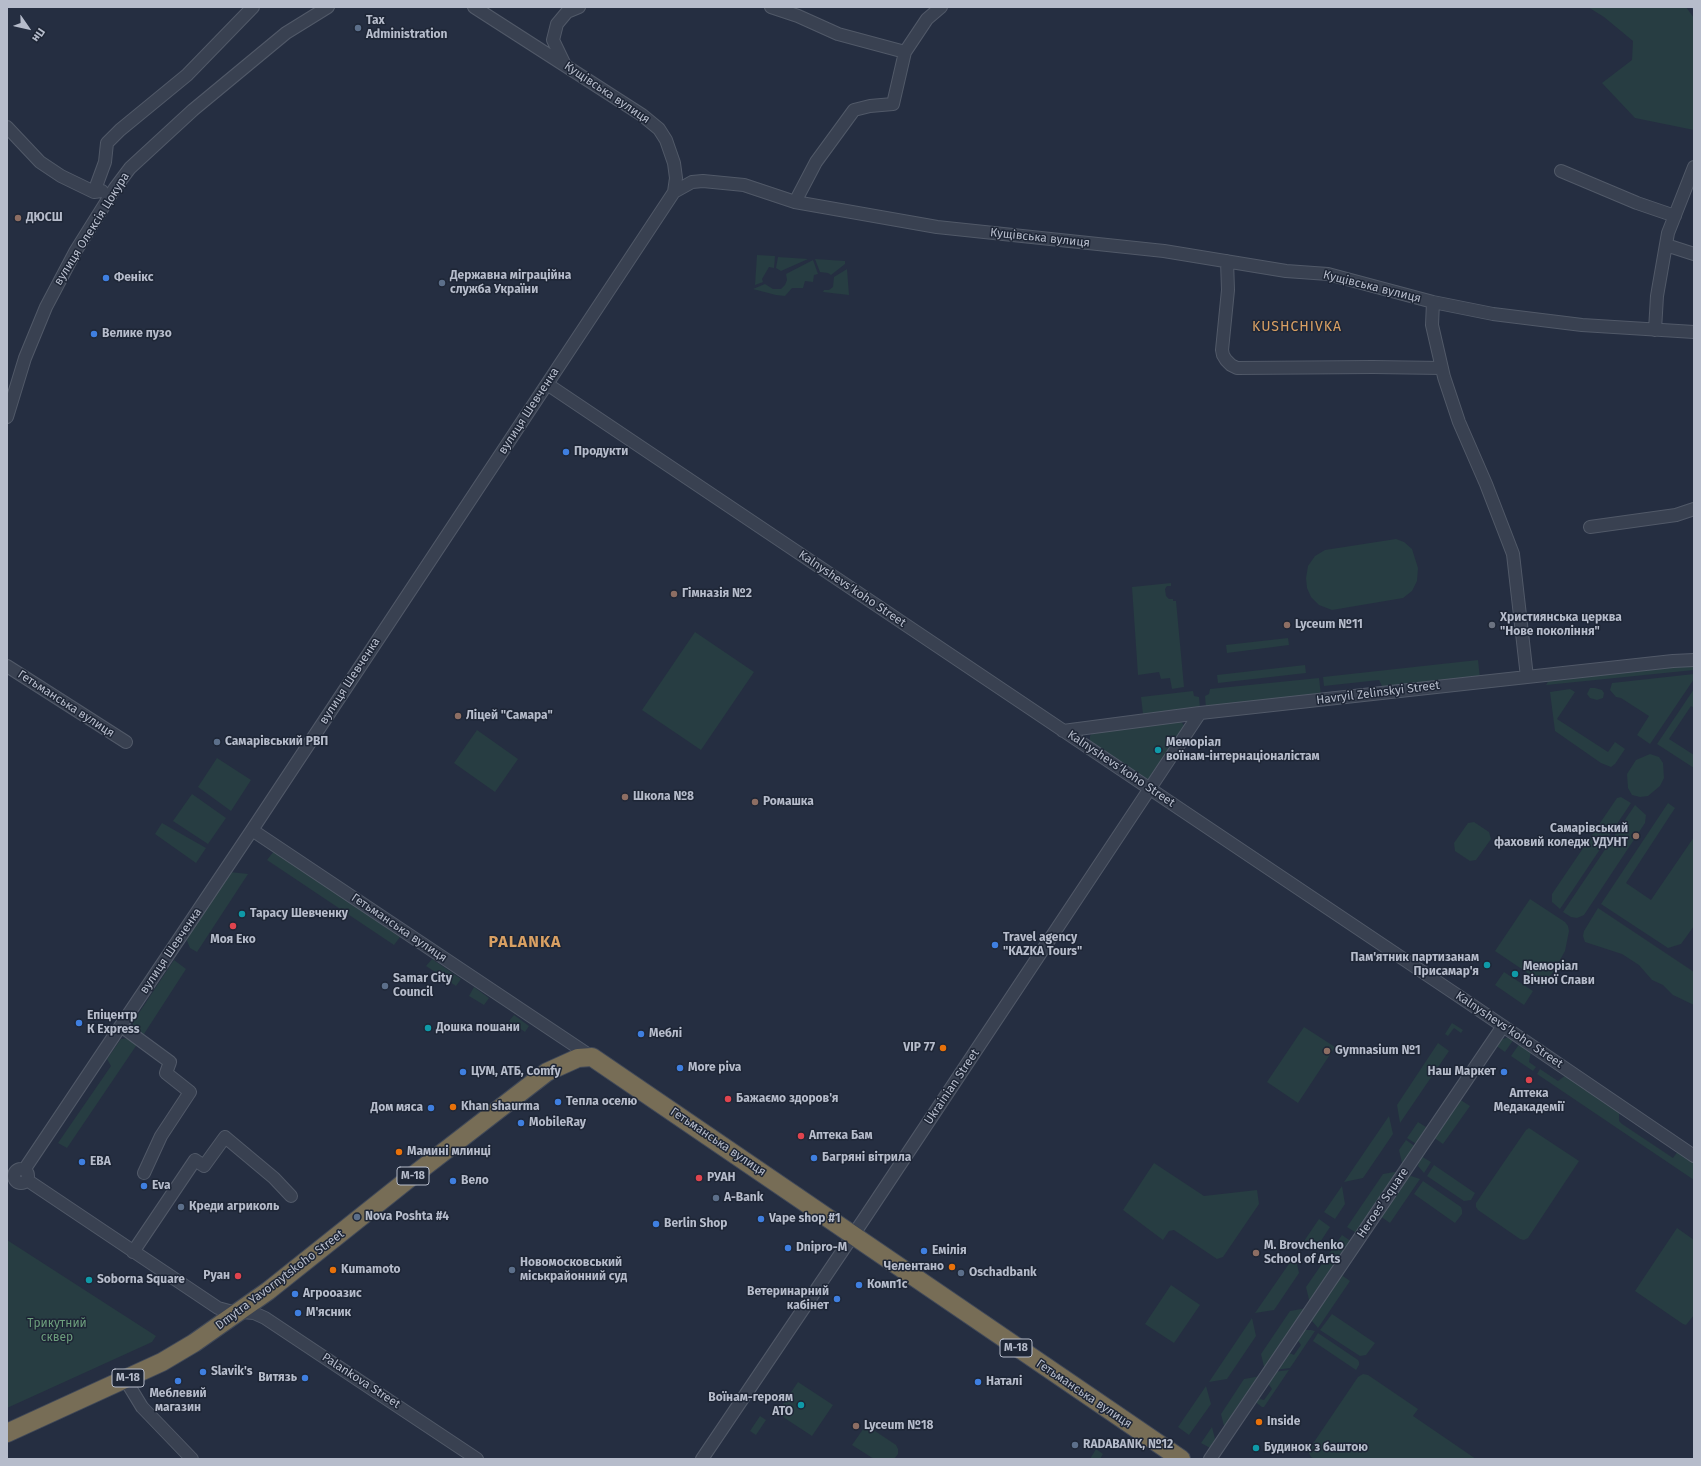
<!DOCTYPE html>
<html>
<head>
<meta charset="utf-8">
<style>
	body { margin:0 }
	#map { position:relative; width:1701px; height:1466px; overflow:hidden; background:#252e41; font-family:"Fira Sans",sans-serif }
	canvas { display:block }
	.frame { position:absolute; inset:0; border:8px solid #b6bccb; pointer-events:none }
	.north { position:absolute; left:8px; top:8px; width:40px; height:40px; -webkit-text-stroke:3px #1e2636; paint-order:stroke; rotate:124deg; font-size:11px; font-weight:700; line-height:16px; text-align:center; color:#b6bccb }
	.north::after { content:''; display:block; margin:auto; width:14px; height:18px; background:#b6bccb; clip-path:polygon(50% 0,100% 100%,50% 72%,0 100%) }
</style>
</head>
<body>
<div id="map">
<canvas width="1701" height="1466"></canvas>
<div class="frame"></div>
<div class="north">Пн</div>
</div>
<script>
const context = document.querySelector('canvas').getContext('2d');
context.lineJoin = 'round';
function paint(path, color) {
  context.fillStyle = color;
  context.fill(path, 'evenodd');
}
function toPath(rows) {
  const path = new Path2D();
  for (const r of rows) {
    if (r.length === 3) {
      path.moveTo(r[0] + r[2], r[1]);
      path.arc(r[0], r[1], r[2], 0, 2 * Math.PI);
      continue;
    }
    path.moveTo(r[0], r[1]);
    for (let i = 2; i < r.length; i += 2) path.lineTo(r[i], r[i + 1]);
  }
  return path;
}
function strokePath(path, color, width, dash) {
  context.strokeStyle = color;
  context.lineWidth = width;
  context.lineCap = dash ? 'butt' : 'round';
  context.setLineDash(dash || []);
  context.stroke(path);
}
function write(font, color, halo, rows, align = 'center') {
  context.font = font + ' "Fira Sans",sans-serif';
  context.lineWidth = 3;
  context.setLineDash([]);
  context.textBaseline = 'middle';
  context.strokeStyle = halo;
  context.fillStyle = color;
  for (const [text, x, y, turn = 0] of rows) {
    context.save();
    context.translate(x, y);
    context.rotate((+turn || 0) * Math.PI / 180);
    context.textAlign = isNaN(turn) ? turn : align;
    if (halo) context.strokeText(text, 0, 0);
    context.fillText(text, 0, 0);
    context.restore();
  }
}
paint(toPath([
	[1588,7,1686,7,1694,18,1694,130,1635,118,1602,83,1632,60,1633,41,1604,17],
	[757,255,775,256,774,268,769,267,762,279,763,282,755,285],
	[778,257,808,259,781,271,776,268],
	[815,259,845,261,845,264,831,275,828,273,820,272],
	[813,260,818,274,814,275,813,282,805,281,803,288,792,288,785,296,776,295,753,289,765,284,773,289,781,289,785,285,787,280,786,274],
	[847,269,849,295,823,292,824,290,829,290,833,287,834,277],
	[1396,539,1404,542,1412,549,1418,568,1417,581,1412,591,1403,598,1332,610,1319,605,1311,597,1307,588,1306,578,1308,566,1315,556,1325,550],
	[1171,583,1171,586,1167,586,1165,589,1166,596,1169,599,1173,599,1173,601,1176,601,1184,687,1172,689,1170,678,1161,679,1159,672,1138,675,1132,587],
	[695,632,754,672,701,750,642,710],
	[1288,638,1289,645,1227,653,1226,645],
	[1478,660,1480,678,1383,688,1379,680,1324,686,1323,677],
	[1305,665,1306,673,1218,683,1217,675],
	[1694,665,1694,670,1546,685,1549,680],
	[1694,674,1694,679,1650,744,1637,735,1649,716,1621,698,1616,697,1610,690,1612,683],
	[1319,678,1321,695,1206,708,1205,696,1209,694,1210,689],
	[1590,688,1595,688,1602,690,1604,693,1603,698,1597,700,1590,698,1587,694],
	[1570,689,1575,692,1557,719,1608,752,1615,742,1625,749,1615,764,1611,767,1601,763,1555,731,1550,692],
	[1694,689,1694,708,1691,706,1669,739,1694,755,1694,768,1657,744],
	[1193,691,1194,696,1199,697,1200,708,1143,714,1141,697],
	[1180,720,1185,727,1152,777,1148,779,1144,778,1092,744,1090,740,1090,736,1093,732],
	[477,730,518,759,495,792,454,763],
	[1650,754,1659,757,1663,763,1664,778,1660,786,1648,796,1640,797,1632,795,1628,788,1627,774,1636,760],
	[217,758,251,780,231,811,198,787],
	[192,794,226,818,208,844,173,821],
	[1621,797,1631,803,1560,909,1552,902,1552,894,1617,798],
	[1668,803,1675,808,1626,883,1651,900,1694,837,1694,926,1681,944,1668,948,1601,904],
	[1635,805,1646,815,1645,823,1584,915,1577,918,1571,917,1563,912],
	[1474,822,1489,832,1491,839,1476,860,1470,861,1455,851,1454,843,1468,823],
	[162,823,206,848,196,863,155,834],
	[274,851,400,937,394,945,267,860],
	[230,872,248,874,197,952,190,948,186,938],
	[1530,899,1565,922,1568,926,1569,931,1565,951,1555,969,1543,987,1537,983,1538,980,1495,951],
	[1598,908,1694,972,1694,1005,1673,995,1663,985,1652,980,1639,965,1622,954,1585,942,1583,936,1584,931],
	[432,959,461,979,456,986,426,966],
	[174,960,186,969,144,1034,140,1034,133,1029,133,1022],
	[1504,972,1533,991,1524,1005,1495,985],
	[474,987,489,998,484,1005,469,996],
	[514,1015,529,1026,525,1032,509,1021],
	[1452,1023,1463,1030,1461,1033,1454,1028,1448,1036,1445,1034],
	[1304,1027,1335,1047,1298,1103,1267,1082],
	[1509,1037,1514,1039,1505,1052,1495,1045,1500,1040],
	[130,1038,138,1043,67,1148,58,1143,111,1066,107,1059,121,1039],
	[1438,1043,1449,1051,1400,1123,1397,1105],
	[1520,1043,1531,1051,1529,1062,1536,1067,1533,1071,1511,1056],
	[1540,1069,1558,1081,1566,1075,1619,1111,1619,1121,1622,1124,1673,1158,1678,1151,1694,1162,1694,1180,1537,1074],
	[1459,1099,1470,1106,1443,1144,1433,1137],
	[1389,1116,1393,1134,1363,1178,1344,1182],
	[1418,1122,1429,1129,1418,1145,1407,1138],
	[1529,1128,1579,1161,1528,1238,1524,1240,1520,1239,1478,1210,1476,1207,1476,1203,1526,1130],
	[1406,1140,1416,1147,1403,1167,1399,1150],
	[1421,1156,1431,1162,1424,1173,1418,1166],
	[1154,1163,1204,1196,1257,1190,1259,1204,1223,1257,1217,1259,1174,1230,1169,1231,1163,1240,1123,1210],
	[1434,1165,1475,1193,1471,1200,1464,1201,1427,1176],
	[1400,1171,1358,1234,1347,1227,1383,1174],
	[1411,1176,1420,1179,1390,1223,1380,1216,1407,1178],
	[1423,1181,1461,1207,1462,1210,1462,1214,1455,1223,1414,1194],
	[1342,1186,1345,1204,1335,1219,1324,1212],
	[1319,1219,1330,1227,1317,1247,1298,1250],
	[1677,1228,1694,1240,1694,1315,1686,1325,1683,1324,1635,1291],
	[1342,1235,1352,1242,1310,1304,1306,1287],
	[7,1240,156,1336,152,1342,7,1408],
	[1295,1255,1299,1273,1274,1310,1255,1313],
	[1340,1274,1350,1281,1318,1328,1312,1321,1312,1317],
	[1171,1285,1200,1305,1174,1343,1145,1324],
	[1307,1308,1265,1371,1261,1354,1290,1311],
	[1332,1314,1375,1343,1366,1355,1360,1356,1320,1330],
	[1252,1318,1256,1336,1227,1379,1209,1382],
	[1303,1330,1311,1330,1315,1331,1290,1368,1275,1370,1287,1352,1294,1355,1301,1345,1296,1338],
	[1318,1333,1358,1360,1359,1362,1359,1365,1356,1370,1313,1341],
	[1289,1370,1264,1407,1262,1407,1254,1401,1256,1398,1264,1400,1272,1389,1267,1382,1273,1372],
	[1363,1374,1368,1375,1418,1409,1413,1416,1476,1459,1314,1459,1311,1457,1309,1453,1310,1448,1358,1377],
	[1261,1376,1225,1430,1221,1414,1244,1379],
	[798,1382,833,1405,812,1436,777,1413],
	[1206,1386,1211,1404,1189,1435,1178,1427],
	[760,1416,766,1420,756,1435,750,1431],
	[866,1425,896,1445,898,1449,898,1454,894,1459,874,1459,852,1445],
	[1212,1427,1216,1443,1212,1449,1201,1443],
	[1096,1449,1103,1454,1100,1459,1090,1459]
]), '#273d42');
strokePath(toPath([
	[1694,7,1694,8]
]), '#384869', 3.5);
const minor = toPath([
	[771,7,798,16,838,34,905,52],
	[565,65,553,40,557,24,567,12,579,7],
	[7,127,40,162,61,176,94,192,102,191],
	[1561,171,1637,203,1675,216],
	[94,192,105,162,107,143,120,130,187,75,253,7],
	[674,192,692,182,703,181,744,185,795,202,937,227,1164,251,1286,271,1328,274,1433,302,1493,314,1582,325,1694,332],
	[795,202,816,162,854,110,870,106,893,104,905,52,927,19,941,7],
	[1666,245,1694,254],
	[1227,261,1228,290,1222,350,1223,355,1226,360,1231,365,1237,368,1373,367,1442,368],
	[1433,302,1432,325,1444,377,1459,422,1486,484,1513,554,1527,677],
	[1655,330,1657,296,1668,233,1694,167],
	[547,384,1463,999,1694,1156],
	[7,417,25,358,46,307,75,252,115,188,130,168,193,110,286,33,328,7],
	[1590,527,1676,515,1694,509],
	[7,666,126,742],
	[1063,731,1200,713,1527,677,1673,661,1694,660],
	[252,830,592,1057],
	[121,1026,170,1062,166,1073,190,1092,161,1136,144,1173],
	[21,1176,7],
	[24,1170,252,830,674,192,676,178,674,163,666,140,659,129,642,115,474,7],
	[27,1180,218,1308,229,1311,254,1313,265,1318,477,1459],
	[133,1252,195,1160,204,1166,225,1137,274,1178,291,1196],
	[125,1379,142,1407,192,1459],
	[702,1459,864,1219,1200,713],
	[1210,1459,1503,1026]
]);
const highway = toPath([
	[7,1433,162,1362,194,1343,268,1291,406,1181,547,1072,578,1058,592,1057,1181,1459]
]);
strokePath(minor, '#515968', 14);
strokePath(highway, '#414958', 20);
strokePath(minor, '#394151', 12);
strokePath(highway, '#776d56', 18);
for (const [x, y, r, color] of [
	[358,28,4,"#5c6f8a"],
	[18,218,4,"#8d6e63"],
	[106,278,4,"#3f7fe0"],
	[442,283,4,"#5c6f8a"],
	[94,334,4,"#3f7fe0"],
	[566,452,4,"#3f7fe0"],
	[674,594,4,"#8d6e63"],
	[1287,625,4,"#8d6e63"],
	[1492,625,4,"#6b7280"],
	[458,716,4,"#8d6e63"],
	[217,742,4,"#5c6f8a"],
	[1158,750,4,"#0f9aa8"],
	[625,797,4,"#8d6e63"],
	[755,802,4,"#8d6e63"],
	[1636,836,4,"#8d6e63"],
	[242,914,4,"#0f9aa8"],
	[233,926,4,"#e0444e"],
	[995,945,4,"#3f7fe0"],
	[1487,965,4,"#0f9aa8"],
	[1515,974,4,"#0f9aa8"],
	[385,986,4,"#5c6f8a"],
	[79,1023,4,"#3f7fe0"],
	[428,1028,4,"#0f9aa8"],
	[641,1034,4,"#3f7fe0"],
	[943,1048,4,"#e8710a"],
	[1327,1051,4,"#8d6e63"],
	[680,1068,4,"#3f7fe0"],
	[463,1072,4,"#3f7fe0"],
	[1504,1072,4,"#3f7fe0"],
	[1529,1080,4,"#e0444e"],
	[728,1099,4,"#e0444e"],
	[558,1102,4,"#3f7fe0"],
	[453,1107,4,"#e8710a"],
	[431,1108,4,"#3f7fe0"],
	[521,1123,4,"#3f7fe0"],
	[801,1136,4,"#e0444e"],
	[399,1152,4,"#e8710a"],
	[814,1158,4,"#3f7fe0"],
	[82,1162,4,"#3f7fe0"],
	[699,1178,4,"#e0444e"],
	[453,1181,4,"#3f7fe0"],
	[144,1186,4,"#3f7fe0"],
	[716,1198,4,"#5c6f8a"],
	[181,1207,4,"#5c6f8a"],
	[357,1217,4,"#5c6f8a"],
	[761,1219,4,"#3f7fe0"],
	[656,1224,4,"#3f7fe0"],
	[788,1248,4,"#3f7fe0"],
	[924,1251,4,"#3f7fe0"],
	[1256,1253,4,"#8d6e63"],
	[952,1267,4,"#e8710a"],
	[333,1270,4,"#e8710a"],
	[512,1270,4,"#5c6f8a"],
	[961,1273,4,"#5c6f8a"],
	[238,1276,4,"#e0444e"],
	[89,1280,4,"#0f9aa8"],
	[859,1285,4,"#3f7fe0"],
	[295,1294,4,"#3f7fe0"],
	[837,1299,4,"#3f7fe0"],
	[298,1313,4,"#3f7fe0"],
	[203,1372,4,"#3f7fe0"],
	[305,1378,4,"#3f7fe0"],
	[178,1381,4,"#3f7fe0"],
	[978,1382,4,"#3f7fe0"],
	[801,1405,4,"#0f9aa8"],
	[1259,1422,4,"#e8710a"],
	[856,1426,4,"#8d6e63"],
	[1075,1445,4,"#5c6f8a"],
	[1256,1448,4,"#0f9aa8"]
]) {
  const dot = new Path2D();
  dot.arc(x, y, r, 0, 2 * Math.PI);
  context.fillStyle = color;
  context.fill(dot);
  strokePath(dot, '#1e2636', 1.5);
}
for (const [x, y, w] of [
	[413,1176,32],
	[1016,1348,32],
	[128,1378,32]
]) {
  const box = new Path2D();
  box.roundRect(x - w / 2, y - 9, w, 18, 3);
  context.fillStyle = '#1e2636';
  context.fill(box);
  strokePath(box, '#b6bccb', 1);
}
write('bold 11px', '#b6bccb', null, [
	["М-18",413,1176],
	["М-18",1016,1348],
	["М-18",128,1378]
]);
write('bold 12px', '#b6bccb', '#1e2636', [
	["Tax",366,21],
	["Administration",366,35],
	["ДЮСШ",26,218],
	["Державна міграційна",450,276],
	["служба України",450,290],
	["Фенікс",114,278],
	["Велике пузо",102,334],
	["Продукти",574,452],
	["Гімназія №2",682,594],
	["Християнська церква",1500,618],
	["\"Нове покоління\"",1500,632],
	["Lyceum №11",1295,625],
	["Ліцей \"Самара\"",466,716],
	["Самарівський РВП",225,742],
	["Меморіал",1166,743],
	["воїнам-інтернаціоналістам",1166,757],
	["Школа №8",633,797],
	["Ромашка",763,802],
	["Самарівський",1628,829,"right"],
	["фаховий коледж УДУНТ",1628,843,"right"],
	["Тарасу Шевченку",250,914],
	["Travel agency",1003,938],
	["\"KAZKA Tours\"",1003,952],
	["Моя Еко",233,940,"center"],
	["Пам'ятник партизанам",1479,958,"right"],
	["Присамар'я",1479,972,"right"],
	["Меморіал",1523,967],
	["Вічної Слави",1523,981],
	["Samar City",393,979],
	["Council",393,993],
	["Епіцентр",87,1016],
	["К Express",87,1030],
	["Дошка пошани",436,1028],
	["Меблі",649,1034],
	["VIP 77",935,1048,"right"],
	["Gymnasium №1",1335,1051],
	["More piva",688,1068],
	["ЦУМ, АТБ, Comfy",471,1072],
	["Наш Маркет",1496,1072,"right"],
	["Аптека",1529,1094,"center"],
	["Медакадемії",1529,1108,"center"],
	["Бажаємо здоров'я",736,1099],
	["Тепла оселю",566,1102],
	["Khan shaurma",461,1107],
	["Дом мяса",423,1108,"right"],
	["MobileRay",529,1123],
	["Аптека Бам",809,1136],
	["Мамині млинці",407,1152],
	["Багряні вітрила",822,1158],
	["ЕВА",90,1162],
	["РУАН",707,1178],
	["Вело",461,1181],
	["Eva",152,1186],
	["A-Bank",724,1198],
	["Креди агриколь",189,1207],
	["Nova Poshta #4",365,1217],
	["Vape shop #1",769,1219],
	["Berlin Shop",664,1224],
	["M. Brovchenko",1264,1246],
	["School of Arts",1264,1260],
	["Dnipro-M",796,1248],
	["Емілія",932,1251],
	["Новомосковський",520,1263],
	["міськрайонний суд",520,1277],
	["Челентано",944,1267,"right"],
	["Kumamoto",341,1270],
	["Oschadbank",969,1273],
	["Руан",230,1276,"right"],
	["Soborna Square",97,1280],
	["Комп1с",867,1285],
	["Ветеринарний",829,1292,"right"],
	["кабінет",829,1306,"right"],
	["Агрооазис",303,1294],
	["М'ясник",306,1313],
	["Slavik's",211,1372],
	["Витязь",297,1378,"right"],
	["Наталі",986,1382],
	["Меблевий",178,1394,"center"],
	["магазин",178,1408,"center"],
	["Воїнам-героям",793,1398,"right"],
	["АТО",793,1412,"right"],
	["Inside",1267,1422],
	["Lyceum №18",864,1426],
	["RADABANK, №12",1083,1445],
	["Будинок з баштою",1264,1448]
], 'left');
write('12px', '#b6bccb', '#1e2636', [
	["Кущівська вулиця",607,93,34],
	["вулиця Олексія Цокура",92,229,-58],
	["Кущівська вулиця",1040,238,6],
	["Кущівська вулиця",1372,287,14],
	["вулиця Шевченка",529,411,-57],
	["Kalnyshevsʹkoho Street",852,589,34],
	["вулиця Шевченка",350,681,-57],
	["Havryil Zelinskyi Street",1378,693,-7],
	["Гетьманська вулиця",66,704,33],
	["Kalnyshevsʹkoho Street",1121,769,34],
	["Гетьманська вулиця",399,928,34],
	["вулиця Шевченка",171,951,-56],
	["Kalnyshevsʹkoho Street",1509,1030,34],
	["Ukrainian Street",952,1087,-56],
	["Гетьманська вулиця",718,1142,34],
	["Heroes' Square",1383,1203,-56],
	["Dmytra Yavornytskoho Street",280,1280,-37],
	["Palankova Street",361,1381,33],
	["Гетьманська вулиця",1084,1394,34]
]);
write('12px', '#6c9d7c', '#1e2636', [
	["Трикутний",57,1324],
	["сквер",57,1338]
]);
context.letterSpacing = '1px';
write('14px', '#d9a063', '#1e2636', [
	["KUSHCHIVKA",1297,327]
]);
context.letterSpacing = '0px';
context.letterSpacing = '1px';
write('bold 16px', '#d9a063', '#1e2636', [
	["PALANKA",525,943]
]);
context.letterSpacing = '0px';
</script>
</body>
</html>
